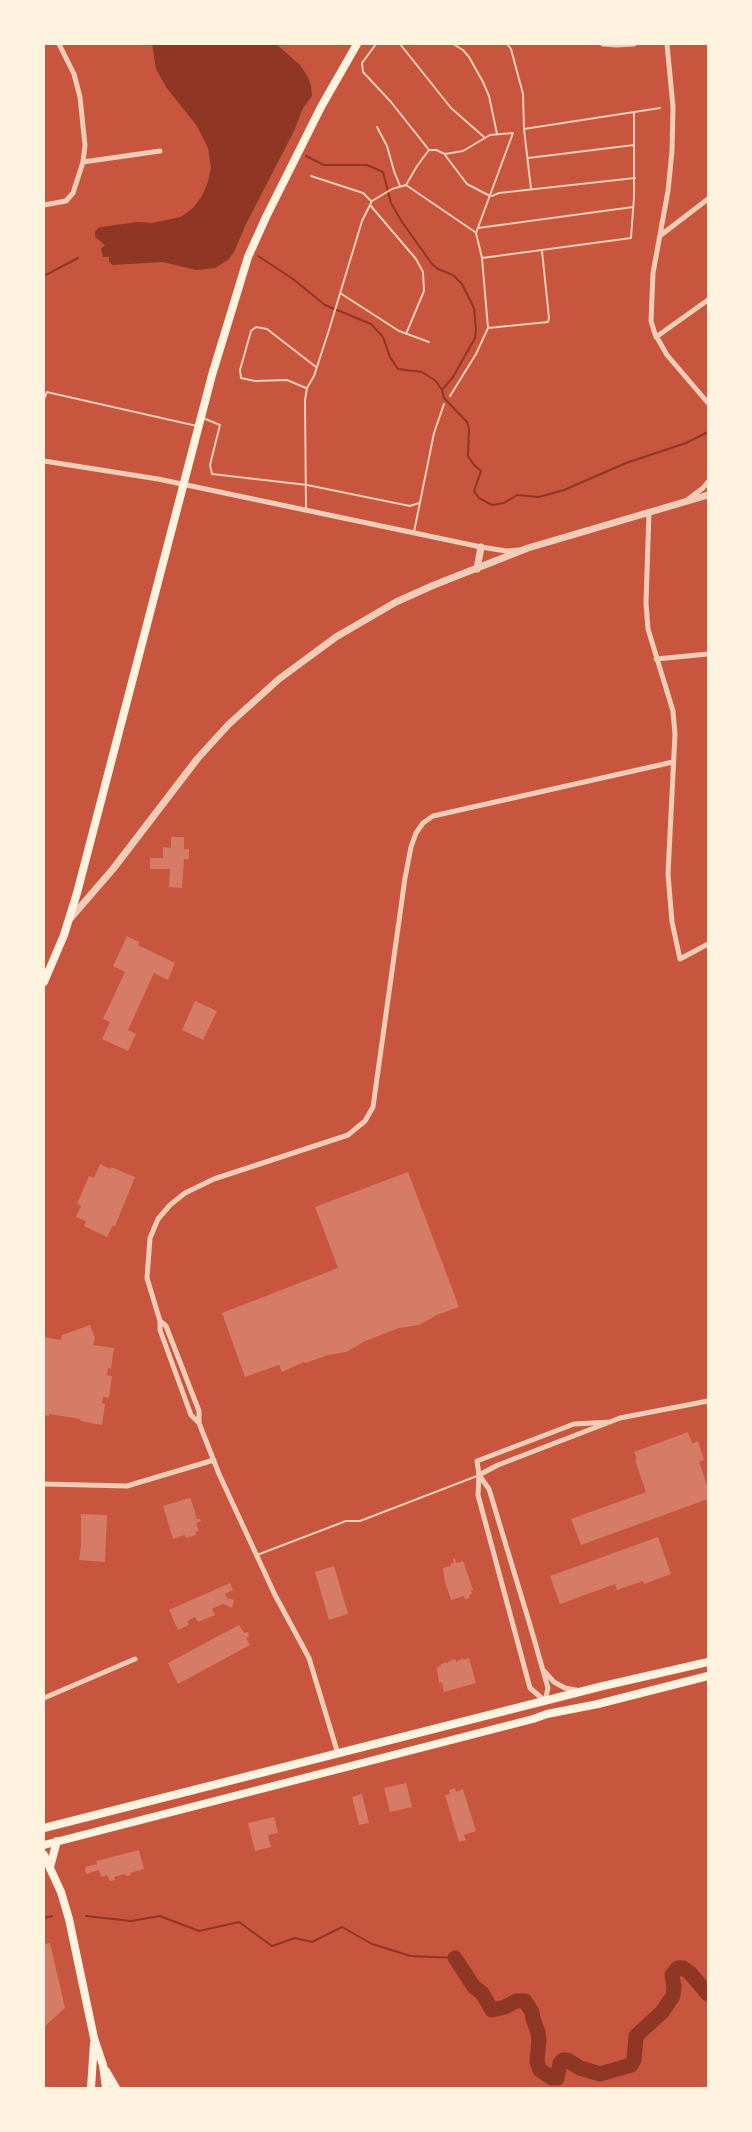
<!DOCTYPE html>
<html>
<head>
<meta charset="utf-8">
<style>
	body { margin:0 }
	#map { position:relative; width:752px; height:2132px; overflow:hidden; background:#c8553d; font-family:Karla,sans-serif }
	canvas { display:block }
	.frame { position:absolute; inset:0; border:45px solid #fff3e0; pointer-events:none }
</style>
</head>
<body>
<div id="map">
<canvas width="752" height="2132"></canvas>
<div class="frame"></div>
</div>
<script>
const context = document.querySelector('canvas').getContext('2d');
context.lineJoin = 'round';
function paint(path, color) {
  context.fillStyle = color;
  context.fill(path, 'evenodd');
}
function toPath(rows) {
  const path = new Path2D();
  for (const r of rows) {
    path.moveTo(r[0], r[1]);
    for (let i = 2; i < r.length; i += 2) path.lineTo(r[i], r[i + 1]);
  }
  return path;
}
function strokePath(path, color, width, dash) {
  context.strokeStyle = color;
  context.lineWidth = width;
  context.lineCap = dash ? 'butt' : 'round';
  context.setLineDash(dash || []);
  context.stroke(path);
}
paint(toPath([
	[152,44,276,44,300,65,308,77,311,86,312,96,303,108,294,131,246,224,234,252,228,260,215,268,196,270,163,262,113,265,109,262,109,257,103,257,101,249,105,245,95,237,95,232,98,228,102,227,137,222,152,223,181,217,193,208,202,196,208,182,211,168,208,148,197,126,166,87,156,69]
]), '#8f3625');
strokePath(toPath([
	[306,156,324,165,367,165,383,172,391,203,402,222,432,264,438,269,453,275,462,284,474,308,476,330,475,338,453,377,442,390],
	[258,256,293,279,325,305,371,324,383,337,390,357,398,369,422,372,436,381,442,390,444,398,467,422,469,428,468,456,474,465,481,471,474,491,479,498,492,505,504,503,517,495,539,497,564,490,626,463,686,443,708,432],
	[44,276,78,258],
	[86,1916,131,1921,160,1916,199,1931,239,1922,272,1946,295,1938,312,1942,342,1927,372,1944,411,1956,455,1958],
	[44,1918,52,1916]
]), '#8f3625', 2);
strokePath(toPath([
	[455,1958,474,1987,482,1993,492,2010,505,2007,516,2001,525,2001,532,2012,533,2019,538,2032,539,2040,537,2062,540,2070,552,2078,557,2078,560,2063,563,2060,567,2060,580,2068,600,2074,631,2065,634,2060,636,2036,662,2012,673,1996,674,1987,672,1975,678,1968,683,1968,690,1973,708,1994]
]), '#8f3625', 15);
paint(toPath([
	[171,837,184,837,184,849,189,849,189,859,184,859,182,888,169,887,170,869,150,869,150,858,163,858,163,847,171,848],
	[127,936,139,942,138,945,175,963,168,980,154,973,128,1030,136,1034,128,1051,102,1039,110,1022,103,1019,125,972,113,966],
	[195,1001,217,1011,203,1040,182,1030],
	[100,1164,110,1169,111,1167,135,1177,115,1226,113,1225,107,1237,84,1226,86,1221,76,1217,81,1206,77,1204,89,1176,94,1178],
	[408,1172,459,1307,437,1315,419,1325,399,1328,365,1341,346,1352,328,1355,305,1363,304,1362,282,1372,279,1365,245,1377,222,1313,338,1268,315,1207],
	[90,1325,95,1338,93,1345,114,1348,111,1369,108,1368,107,1375,112,1376,109,1398,103,1397,102,1403,105,1404,102,1425,80,1421,81,1419,49,1414,49,1416,44,1415,44,1337,61,1340,62,1335],
	[688,1432,692,1444,698,1441,704,1460,699,1462,708,1488,708,1499,581,1545,571,1519,646,1492,635,1460,637,1459,634,1452],
	[189,1498,191,1499,197,1519,200,1519,201,1521,196,1523,199,1531,195,1532,196,1535,186,1538,185,1535,173,1539,163,1506],
	[81,1514,107,1515,105,1562,79,1560,81,1546],
	[658,1537,671,1574,644,1584,643,1581,617,1590,615,1584,560,1604,550,1576],
	[455,1558,456,1563,463,1561,468,1575,473,1590,471,1590,472,1594,469,1595,470,1598,465,1599,464,1596,451,1600,445,1582,443,1568,451,1566,450,1564,454,1563,453,1559],
	[334,1566,348,1614,329,1620,315,1572],
	[230,1583,233,1590,225,1594,227,1598,234,1600,232,1608,223,1604,212,1609,215,1615,198,1622,195,1617,187,1621,189,1625,178,1630,169,1610],
	[239,1625,244,1633,248,1632,249,1637,246,1638,250,1645,178,1684,168,1663],
	[463,1658,463,1660,469,1658,476,1683,444,1692,442,1682,439,1683,437,1667,441,1666,441,1664,446,1662,448,1664,448,1662,455,1659,456,1662],
	[406,1783,412,1807,390,1812,384,1788],
	[455,1788,456,1792,463,1789,476,1831,464,1835,466,1840,459,1842,445,1795,450,1794,449,1790],
	[362,1794,369,1823,359,1825,352,1797],
	[274,1817,278,1833,268,1835,271,1847,255,1851,248,1823],
	[139,1850,144,1869,130,1873,131,1875,126,1876,125,1874,114,1877,115,1880,110,1881,107,1875,101,1877,99,1870,86,1874,85,1867,97,1864,96,1861],
	[50,1943,65,2008,44,2027,44,1944]
]), '#d67c66');
strokePath(toPath([
	[376,44,362,63,363,72,391,102,429,150],
	[400,44,451,108,484,137],
	[453,44,463,50,469,57,483,82,489,96,497,134],
	[507,44,511,49,523,94,524,129,531,189],
	[377,127,387,146,394,171,400,186],
	[524,129,660,108],
	[445,155,467,184,490,196],
	[528,158,634,145],
	[311,176,363,193,371,201],
	[406,185,417,166,429,150,436,150,445,154,463,151,490,135,513,133,476,233,482,258,488,328,476,354,450,396],
	[406,185,475,232],
	[492,196,499,193,635,178],
	[370,205,416,259,423,272,424,291,406,334],
	[478,228,633,207],
	[482,258,631,238,634,197,634,112],
	[340,293,399,331,429,342],
	[488,328,548,322,549,318,542,251],
	[306,388,287,380,255,381,241,378,240,370,251,331,256,327,267,329,316,367],
	[44,399,47,392,51,393,197,426],
	[203,418,220,425,210,465,212,474,307,485,410,506,419,503],
	[306,509,305,400,307,388,314,376,329,330,362,221,372,201,392,189,406,185],
	[414,532,434,433,444,404],
	[257,1555,346,1521,360,1521,477,1476]
]), '#f1ccb7', 2);
strokePath(toPath([
	[603,44,616,45,634,44],
	[667,44,673,107,672,151,668,191,653,273,651,321,655,334,667,355,708,403],
	[83,162,160,151],
	[44,205,66,201,73,193,83,162,85,145,80,97,74,74,59,44],
	[661,235,708,199],
	[656,337,708,300],
	[44,461,158,479,481,547,506,551,519,550],
	[687,500,703,488,708,482],
	[649,512,646,603,648,629,673,711,675,734,668,874,672,922,680,959,708,944],
	[656,659,708,654],
	[160,1321,166,1326,199,1411,199,1423,219,1474,275,1595,309,1658,338,1754],
	[199,1423,191,1415,160,1330,160,1321,147,1278,150,1238,158,1219,170,1205,185,1193,214,1179,348,1135,365,1121,373,1107,405,878,411,847,416,833,423,823,433,816,673,762],
	[479,1475,489,1489,530,1625,548,1688,545,1701,530,1688,478,1495,479,1475,477,1461,574,1424,610,1422],
	[479,1475,498,1465,620,1418,708,1401],
	[44,1484,127,1486,214,1460],
	[543,1670,554,1682,565,1688,581,1691],
	[44,1698,135,1659]
]), '#f1ccb7', 5);
strokePath(toPath([
	[477,569,481,547],
	[69,920,113,869,198,758,229,724,279,679,336,637,396,602,434,585,528,548,708,495]
]), '#f1ccb7', 7);
strokePath(toPath([
	[44,982,64,935,77,893,212,375,248,257,266,217,321,107,357,44],
	[44,1828,603,1686,708,1662],
	[44,1845,533,1719,547,1714,598,1704,708,1676],
	[44,1855,61,1892,69,1919,94,2038,103,2065,106,2088],
	[50,1867,57,1841],
	[106,2071,116,2088],
	[91,2088,94,2043]
]), '#fff3e0', 8);
</script>
</body>
</html>
